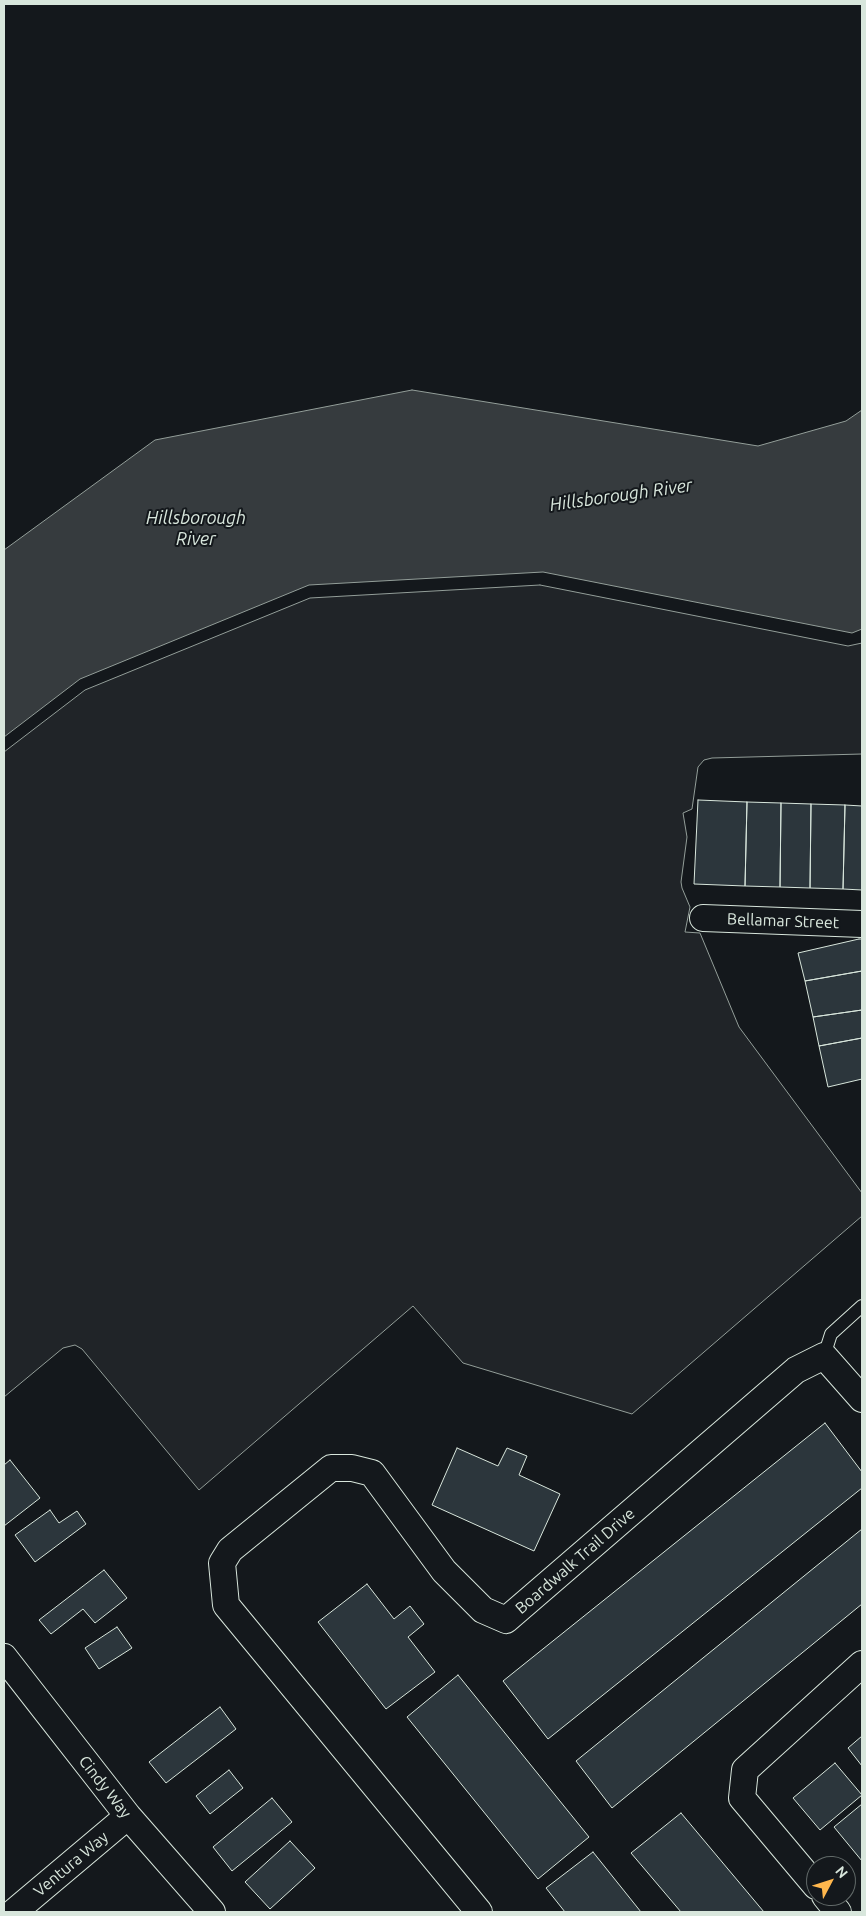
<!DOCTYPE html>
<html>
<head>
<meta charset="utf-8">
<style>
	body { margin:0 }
	#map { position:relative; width:866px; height:1916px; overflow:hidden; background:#14181c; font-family:Ubuntu,sans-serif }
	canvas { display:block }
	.frame { position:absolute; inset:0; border:5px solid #d8e6dc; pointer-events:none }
	.north { position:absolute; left:806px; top:1856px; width:50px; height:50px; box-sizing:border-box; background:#14181c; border:1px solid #626a69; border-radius:50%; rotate:50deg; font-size:14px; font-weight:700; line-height:20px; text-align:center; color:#d8e6dc }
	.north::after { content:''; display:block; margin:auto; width:18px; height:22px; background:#ffb74d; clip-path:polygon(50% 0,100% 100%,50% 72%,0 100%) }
</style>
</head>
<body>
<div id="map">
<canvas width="866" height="1916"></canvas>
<div class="frame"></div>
<div class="north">N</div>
</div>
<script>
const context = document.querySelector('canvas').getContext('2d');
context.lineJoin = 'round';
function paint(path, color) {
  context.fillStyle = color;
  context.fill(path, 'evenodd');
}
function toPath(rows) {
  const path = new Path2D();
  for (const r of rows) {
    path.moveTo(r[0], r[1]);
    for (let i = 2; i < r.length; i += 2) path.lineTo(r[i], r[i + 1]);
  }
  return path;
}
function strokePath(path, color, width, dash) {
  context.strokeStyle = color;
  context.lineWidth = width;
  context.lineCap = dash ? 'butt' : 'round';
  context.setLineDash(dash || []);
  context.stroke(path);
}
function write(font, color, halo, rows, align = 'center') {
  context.font = font + ' Ubuntu,sans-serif';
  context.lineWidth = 4;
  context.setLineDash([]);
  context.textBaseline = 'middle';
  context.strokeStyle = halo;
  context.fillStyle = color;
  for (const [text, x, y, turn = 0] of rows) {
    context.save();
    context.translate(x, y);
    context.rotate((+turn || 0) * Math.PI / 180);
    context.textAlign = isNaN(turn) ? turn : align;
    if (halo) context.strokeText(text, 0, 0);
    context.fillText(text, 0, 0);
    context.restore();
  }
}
const green = toPath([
	[540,585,848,646,862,643,862,754,712,758,704,760,698,767,692,809,683,813,687,837,681,882,682,888,690,907,685,932,700,933,739,1027,862,1193,862,1216,632,1414,463,1363,413,1306,199,1490,82,1349,75,1345,63,1348,4,1397,4,752,85,690,310,598,540,585]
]);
paint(green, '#202428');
strokePath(green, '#939e99', 1);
const water = toPath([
	[412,390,758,446,846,421,862,410,862,629,852,633,543,572,309,585,80,679,4,737,4,550,155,440,412,390]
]);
paint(water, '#363b3e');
strokePath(water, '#939e99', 1);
const building = toPath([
	[698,800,747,802,745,886,694,884,698,800],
	[747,802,781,803,780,887,745,886,747,802],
	[781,803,811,804,810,888,780,887,781,803],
	[811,804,845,805,843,889,810,888,811,804],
	[845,805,862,806,862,890,843,889,845,805],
	[859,939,862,939,862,971,805,981,798,953,859,939],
	[862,971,862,1010,813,1017,805,981,862,971],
	[862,1010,862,1038,819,1046,813,1017,862,1010],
	[862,1038,862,1079,828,1087,819,1046,862,1038],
	[825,1423,862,1472,862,1488,548,1739,503,1681,825,1423],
	[457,1448,498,1466,507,1448,527,1456,519,1475,560,1494,534,1551,432,1505,457,1448],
	[10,1460,40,1498,4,1526,4,1465,10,1460],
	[50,1510,59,1523,77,1511,86,1524,35,1562,15,1535,50,1510],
	[862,1529,862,1604,612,1808,576,1761,862,1529],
	[104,1570,127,1598,95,1623,83,1609,51,1634,39,1620,104,1570],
	[367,1584,394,1619,410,1606,424,1624,408,1637,435,1672,386,1709,318,1622,367,1584],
	[117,1627,132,1648,99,1669,85,1648,117,1627],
	[458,1675,589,1837,538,1879,407,1717,458,1675],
	[220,1707,236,1729,166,1783,149,1762,220,1707],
	[862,1736,862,1766,848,1748,862,1736],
	[835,1763,862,1795,820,1830,793,1798,835,1763],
	[229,1770,243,1788,210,1814,196,1796,229,1770],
	[272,1798,292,1822,232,1871,213,1847,272,1798],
	[862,1804,862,1861,834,1827,862,1804],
	[681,1813,764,1912,681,1912,631,1853,681,1813],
	[290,1841,315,1868,270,1909,245,1882,290,1841],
	[593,1852,641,1912,565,1912,546,1888,593,1852]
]);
paint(building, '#2c363c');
strokePath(building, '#d8e6dc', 1);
const lane = toPath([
	[824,1356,831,1334,862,1306]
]);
const street = toPath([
	[703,918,862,924],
	[4,1657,128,1816,212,1912],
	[816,1886,742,1798,745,1770,862,1664],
	[825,1896,838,1912],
	[14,1912,128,1816],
	[479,1912,226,1605,222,1563,230,1550,331,1468,352,1468,372,1473,444,1571,483,1610,506,1620,796,1370,824,1356,862,1399]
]);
strokePath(lane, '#d8e6dc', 14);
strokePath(street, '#d8e6dc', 28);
strokePath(lane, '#14181c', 12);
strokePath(street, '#14181c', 26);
write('16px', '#d8e6dc', '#14181c', [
	["Bellamar Street",783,921,2],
	["Boardwalk Trail Drive",575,1561,-41],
	["Cindy Way",105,1787,52],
	["Ventura Way",71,1864,-40]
]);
write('italic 18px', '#d8e6dc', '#14181c', [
	["Hillsborough River",621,495,-8],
	["Hillsborough",196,518],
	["River",196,539]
]);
</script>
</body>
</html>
